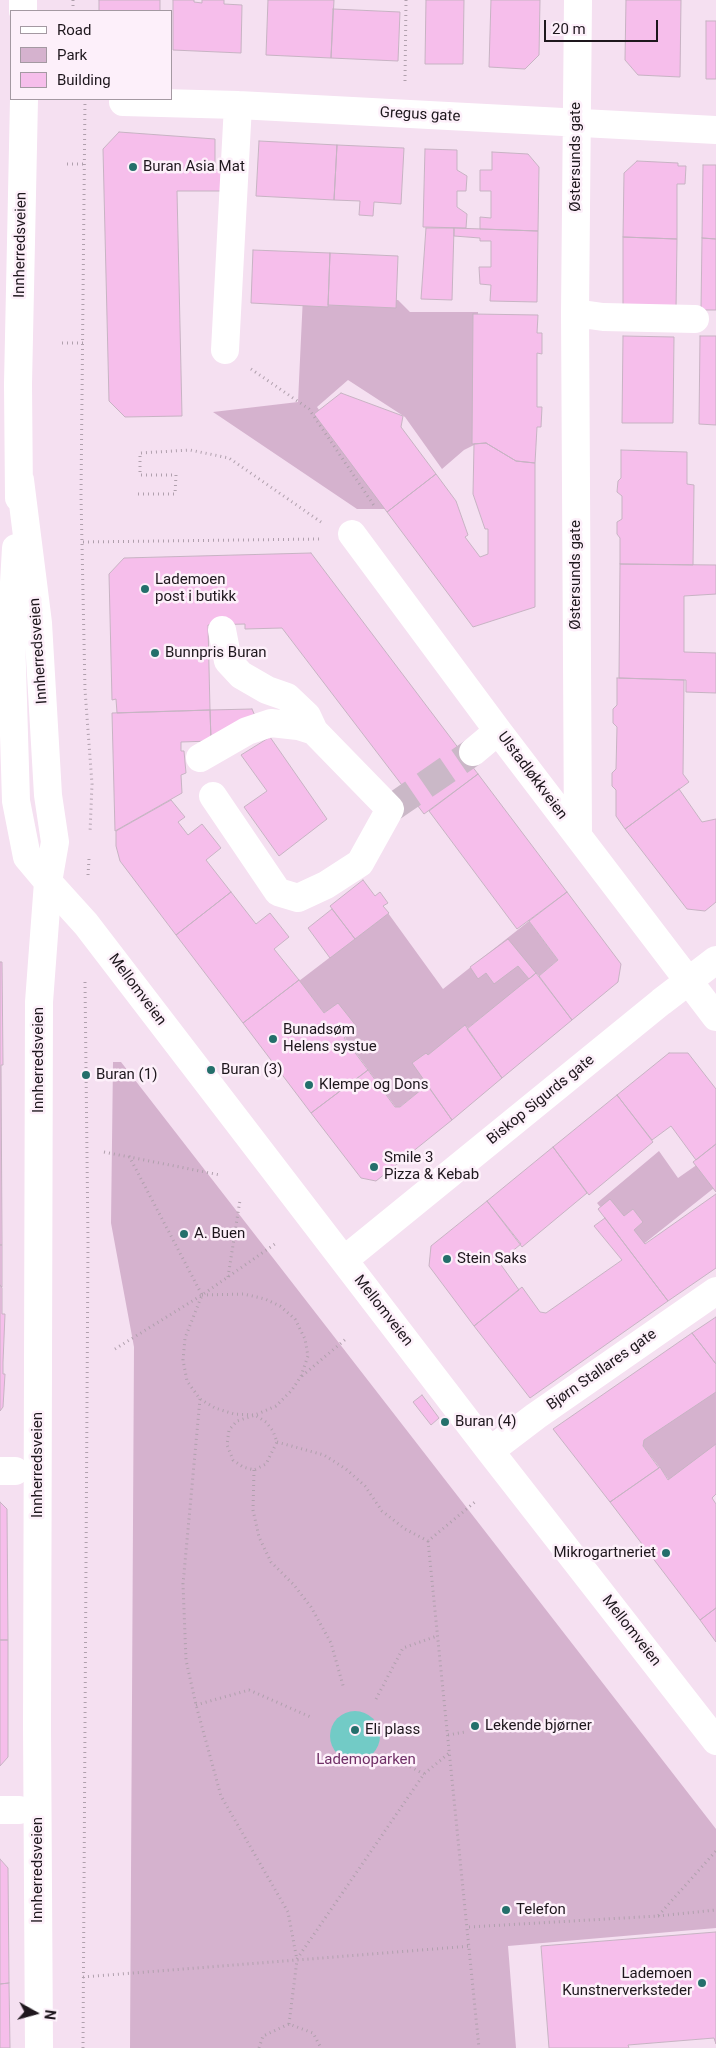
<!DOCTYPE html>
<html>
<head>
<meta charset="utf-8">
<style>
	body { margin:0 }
	#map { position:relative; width:716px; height:2048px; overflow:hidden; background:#f5e0f1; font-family:Roboto,sans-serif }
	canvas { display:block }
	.legend { position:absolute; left:10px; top:10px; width:162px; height:90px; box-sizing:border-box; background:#fdf0fa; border:1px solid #a499a2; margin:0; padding:6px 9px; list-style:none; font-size:15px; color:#1e171d }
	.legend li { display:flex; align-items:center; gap:10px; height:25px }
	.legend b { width:25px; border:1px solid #a499a2 }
	.north { position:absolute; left:10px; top:1988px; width:50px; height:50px; -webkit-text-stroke:4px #fdf0fa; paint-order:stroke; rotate:97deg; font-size:14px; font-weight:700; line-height:20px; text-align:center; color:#1e171d }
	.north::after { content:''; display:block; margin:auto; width:18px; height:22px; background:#1e171d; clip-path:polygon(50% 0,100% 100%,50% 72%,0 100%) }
	.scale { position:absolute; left:544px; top:20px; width:114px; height:22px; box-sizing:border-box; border:2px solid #1e171d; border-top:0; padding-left:6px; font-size:15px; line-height:18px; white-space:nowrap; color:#1e171d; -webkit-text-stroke:4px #fdf0fa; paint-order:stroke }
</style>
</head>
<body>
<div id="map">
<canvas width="716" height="2048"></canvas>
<ul class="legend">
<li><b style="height:6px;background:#fff"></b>Road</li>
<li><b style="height:14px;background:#d5b2ce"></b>Park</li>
<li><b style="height:14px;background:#f6beeb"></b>Building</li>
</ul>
<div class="north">N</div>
<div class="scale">20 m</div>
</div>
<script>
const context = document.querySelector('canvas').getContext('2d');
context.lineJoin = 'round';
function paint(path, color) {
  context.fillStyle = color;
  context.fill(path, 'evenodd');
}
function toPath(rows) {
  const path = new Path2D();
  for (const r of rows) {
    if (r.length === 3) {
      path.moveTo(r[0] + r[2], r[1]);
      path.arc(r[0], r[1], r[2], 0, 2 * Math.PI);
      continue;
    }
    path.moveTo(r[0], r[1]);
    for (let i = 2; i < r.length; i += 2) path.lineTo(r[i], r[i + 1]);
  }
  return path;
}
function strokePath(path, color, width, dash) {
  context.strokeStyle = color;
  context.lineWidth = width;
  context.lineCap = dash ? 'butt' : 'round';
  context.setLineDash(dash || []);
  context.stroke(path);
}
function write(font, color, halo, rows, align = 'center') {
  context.font = font + ' Roboto,sans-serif';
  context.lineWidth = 5;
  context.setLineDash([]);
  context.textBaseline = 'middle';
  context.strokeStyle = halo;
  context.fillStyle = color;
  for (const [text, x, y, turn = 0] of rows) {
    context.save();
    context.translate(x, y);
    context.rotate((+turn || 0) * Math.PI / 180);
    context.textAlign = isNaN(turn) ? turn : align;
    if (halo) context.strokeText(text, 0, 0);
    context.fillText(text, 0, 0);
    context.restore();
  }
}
paint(toPath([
	[303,296,398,300,410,312,478,312,478,443,464,450,442,469,405,417,348,380,317,407,390,509,357,509,213,412,298,402],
	[388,913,443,989,529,921,558,960,539,976,537,974,468,1028,465,1026,415,1066,428,1085,397,1109,345,1038,356,1028,338,1004,324,1013,299,981],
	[113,1062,121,1062,716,1829,716,1928,508,1946,516,2048,130,2048,134,1347,111,1223],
	[659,1151,678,1178,698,1164,714,1188,636,1250,597,1203],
	[716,1391,716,1445,669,1480,640,1442]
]), '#d5b2ce');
paint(toPath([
	[355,1736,25]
]), '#72cbc6');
const building = toPath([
	[99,0,160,0,160,11,99,11,99,0],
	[173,0,194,0,194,2,202,3,202,0,224,0,224,4,242,5,241,53,173,50,173,0],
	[268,0,334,0,331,58,266,55,268,0],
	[426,0,464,0,463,64,425,64,426,0],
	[491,0,540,0,539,55,525,69,489,67,491,0],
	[626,0,681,0,680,77,638,75,625,60,626,0],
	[333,9,400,12,398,61,331,58,333,9],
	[706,21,716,21,716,79,706,79,706,21],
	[119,132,215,139,215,170,225,169,225,191,177,191,182,416,125,417,109,401,103,149,119,132],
	[259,141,337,145,334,200,256,196,259,141],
	[337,145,404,148,401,204,374,202,373,216,359,215,360,201,334,200,337,145],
	[425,149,457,150,457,170,467,176,466,191,457,191,457,207,467,214,466,228,423,227,425,149],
	[492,152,528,154,539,167,538,231,480,229,480,217,491,218,491,191,480,191,480,170,492,170,492,152],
	[637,161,678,163,678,166,686,166,685,184,677,184,677,239,623,237,624,173,637,161],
	[703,165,716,165,716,239,702,238,703,165],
	[426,228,454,228,452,300,421,299,426,228],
	[454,228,538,231,537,302,490,301,491,285,480,284,479,267,491,267,491,241,480,241,480,238,454,236,454,228],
	[623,237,677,239,676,310,623,309,623,237],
	[702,238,716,239,716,310,701,310,702,238],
	[253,250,330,253,328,307,251,303,253,250],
	[330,253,398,256,396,308,328,305,330,253],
	[473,314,538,315,537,333,542,333,542,354,537,353,537,407,542,407,541,427,537,427,535,463,516,461,486,443,472,444,473,314],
	[623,336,674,337,673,423,622,423,623,336],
	[700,336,716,336,716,425,699,424,700,336],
	[341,393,403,416,401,427,436,474,387,512,314,414,341,393],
	[486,443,516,461,535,463,535,607,473,627,387,512,436,474,456,501,468,535,465,537,480,557,488,554,488,529,485,529,473,494,474,444,486,443],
	[621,450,687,452,687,484,694,485,693,565,620,564,620,538,617,534,617,522,622,519,622,496,617,492,618,481,621,478,621,450],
	[311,553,478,774,424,814,282,628,245,629,245,624,208,625,210,710,117,713,116,699,112,700,109,574,124,558,311,553],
	[620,564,716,565,716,594,684,596,684,652,716,653,716,693,686,692,686,680,619,678,620,564],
	[617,678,684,680,683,774,689,782,625,829,616,816,616,790,612,786,612,773,616,769,617,727,613,723,613,709,617,705,617,678],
	[252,709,256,718,211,740,210,710,252,709],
	[210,710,211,741,181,742,181,751,184,751,186,773,181,775,182,793,115,831,112,713,210,710],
	[270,737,327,819,279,856,244,807,267,791,241,755,270,737],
	[478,774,567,892,517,929,429,811,478,774],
	[679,789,702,822,716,819,716,902,705,911,687,909,625,829,679,789],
	[171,800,185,817,178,822,188,835,202,824,221,848,206,860,231,892,176,935,120,861,116,846,116,831,171,800],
	[363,880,375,896,380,892,388,903,383,906,389,913,355,939,330,906,363,880],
	[231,892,256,924,270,913,289,937,274,949,299,980,243,1023,176,935,231,892],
	[567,892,621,964,618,982,572,1020,539,976,558,960,529,921,567,892],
	[332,909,355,939,330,958,308,928,332,909],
	[508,939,536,973,529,979,518,966,494,984,486,973,478,979,470,967,508,939],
	[0,962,2,962,3,1065,1,1065,2,1245,0,1245,0,962],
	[536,973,572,1020,502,1078,467,1029,536,973],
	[299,980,324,1013,338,1003,357,1027,344,1038,368,1070,311,1113,243,1023,299,980],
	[465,1025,502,1078,452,1120,412,1063,426,1053,428,1055,465,1025],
	[669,1053,688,1053,716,1089,716,1144,696,1160,671,1126,652,1140,617,1095,669,1053],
	[368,1070,395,1107,400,1107,427,1085,452,1120,376,1181,361,1178,311,1113,368,1070],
	[617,1095,653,1142,589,1195,553,1147,617,1095],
	[716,1144,716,1192,693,1162,716,1144],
	[553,1147,587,1193,522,1247,487,1201,553,1147],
	[716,1194,716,1268,668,1301,598,1209,610,1199,624,1216,633,1209,643,1222,634,1230,645,1244,716,1194],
	[487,1201,521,1244,499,1262,519,1290,474,1326,429,1266,431,1246,487,1201],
	[605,1218,668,1301,530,1398,474,1326,522,1287,540,1312,546,1313,622,1260,594,1226,605,1218],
	[0,1245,2,1245,2,1287,0,1285,0,1245],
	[0,1285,2,1288,2,1314,5,1314,3,1362,3,1374,5,1374,3,1407,0,1411,0,1285],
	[716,1317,716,1364,692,1333,716,1317],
	[692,1333,716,1364,716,1392,644,1440,643,1446,659,1468,610,1502,553,1429,692,1333],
	[422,1395,439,1418,431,1425,413,1402,422,1395],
	[716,1444,716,1494,712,1498,716,1504,716,1608,700,1620,610,1502,660,1467,668,1480,716,1444],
	[0,1502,7,1509,8,1640,0,1640,0,1502],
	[716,1608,716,1642,700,1620,716,1608],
	[0,1640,8,1640,8,1757,0,1766,0,1640],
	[0,1859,8,1868,9,1983,0,1984,0,1859],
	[716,1932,716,2044,714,2038,628,2045,629,2048,549,2048,541,1946,716,1932],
	[9,1983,10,2048,0,2048,0,1984,9,1983]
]);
paint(building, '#f6beeb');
strokePath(building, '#c7b3c3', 1);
strokePath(toPath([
	[390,809,473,752]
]), '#cab8c7', 28, [28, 14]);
strokePath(toPath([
	[73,0,73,11],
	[405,81,406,0],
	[85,99,81,496,85,690,92,784,90,833],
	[67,164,86,164],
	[62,343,83,343],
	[251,369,309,409,375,507],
	[138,494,175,494,176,475,140,475,140,453,190,450,229,458,321,522],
	[83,542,319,539],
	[88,875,89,859],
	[104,1152,220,1175],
	[129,1156,202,1295],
	[228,1277,240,1200],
	[202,1295,244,1294,265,1299,280,1306,295,1319,305,1339,308,1356,301,1376,292,1390,276,1406,255,1415,237,1421,229,1430,227,1445,233,1460,243,1467,254,1470,266,1464,277,1442,273,1431,266,1422,255,1415,234,1414,215,1408,200,1399,187,1381,183,1360,185,1338,202,1295],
	[115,1349,202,1295,275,1244],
	[302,1376,347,1338],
	[200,1399,183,1584,186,1660,196,1705,221,1796,288,1912,297,1960],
	[277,1442,324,1455,346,1469,365,1486,382,1511,405,1529,428,1541,475,1502],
	[254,1470,253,1510,259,1537,271,1562,294,1585,311,1607,331,1643,344,1689],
	[428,1541,479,2048],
	[376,1699,403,1648,437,1636],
	[196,1705,249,1690,313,1718],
	[448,1735,465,1732],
	[388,1755,424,1774],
	[658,1916,716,1910],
	[469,1927,658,1916,716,1851],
	[297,1959,424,1774,449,1753],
	[83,1977,297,1960],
	[289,2024,297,1960,471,1946],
	[83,2048,88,1242,85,981],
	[259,2048,263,2036,289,2024,313,2033,321,2048]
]), '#b0a0ad', 3, [1, 4]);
strokePath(toPath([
	[578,0,575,313,578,836],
	[123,102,238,105,716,130],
	[575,313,603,317,695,319],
	[225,350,238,105],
	[352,534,498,731,716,1017],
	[222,630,228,661,241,675,267,690,287,697,307,716,314,731],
	[473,752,498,731],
	[200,758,247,731,271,723,298,726,314,731,390,809,360,863,326,885,298,898,278,892,213,796],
	[48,882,86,924,490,1451,716,1741],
	[344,1260,661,1002,716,960],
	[490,1451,536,1416,716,1291],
	[0,1471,15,1471],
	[0,1810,19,1810]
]), '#fff', 28);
strokePath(toPath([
	[23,0,23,11],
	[20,480,38,623,48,795,55,842,48,882,39,1002,37,1726,39,2048],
	[19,498,18,384,24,99],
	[16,548,11,635,16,801,27,857,48,882]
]), '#fff', 28);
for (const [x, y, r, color] of [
	[133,167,5,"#246f6b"],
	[145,589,5,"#246f6b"],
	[155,653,5,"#246f6b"],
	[273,1039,5,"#246f6b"],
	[211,1070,5,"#246f6b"],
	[86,1075,5,"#246f6b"],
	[309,1085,5,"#246f6b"],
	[374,1167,5,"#246f6b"],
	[184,1234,5,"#246f6b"],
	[447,1259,5,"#246f6b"],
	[445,1422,5,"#246f6b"],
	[666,1553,5,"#246f6b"],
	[475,1726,5,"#246f6b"],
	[355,1730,5,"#246f6b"],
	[506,1910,5,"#246f6b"],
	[702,1983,5,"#246f6b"]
]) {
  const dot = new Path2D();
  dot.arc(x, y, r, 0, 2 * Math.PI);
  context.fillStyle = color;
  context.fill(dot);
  strokePath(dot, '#fdf0fa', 2);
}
write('15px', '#1e171d', '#fdf0fa', [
	["Gregus gate",420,115,3],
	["Østersunds gate",576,157,-90],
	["Innherredsveien",21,245,-89],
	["Østersunds gate",576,575,-90],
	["Innherredsveien",39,651,-94],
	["Ulstadløkkveien",532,776,53],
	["Mellomveien",137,990,53],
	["Innherredsveien",39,1060,-90],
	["Biskop Sigurds gate",541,1100,-39],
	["Mellomveien",383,1311,52],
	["Bjørn Stallares gate",602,1370,-35],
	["Innherredsveien",38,1465,-90],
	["Mellomveien",631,1631,52],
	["Innherredsveien",38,1870,-90]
]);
write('15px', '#1e171d', '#fdf0fa', [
	["Buran Asia Mat",143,167],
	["Lademoen",155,580],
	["post i butikk",155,597],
	["Bunnpris Buran",165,653],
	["Bunadsøm",283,1030],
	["Helens systue",283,1047],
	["Buran (3)",221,1070],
	["Buran (1)",96,1075],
	["Klempe og Dons",319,1085],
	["Smile 3",384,1158],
	["Pizza & Kebab",384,1175],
	["A. Buen",194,1234],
	["Stein Saks",457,1259],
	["Buran (4)",455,1422],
	["Mikrogartneriet",656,1553,"right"],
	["Lekende bjørner",485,1726],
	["Eli plass",365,1730],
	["Telefon",516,1910],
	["Lademoen",692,1974,"right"],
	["Kunstnerverksteder",692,1991,"right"]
], 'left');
write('15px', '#703067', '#fdf0fa', [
	["Lademoparken",366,1760]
]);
</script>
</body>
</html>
